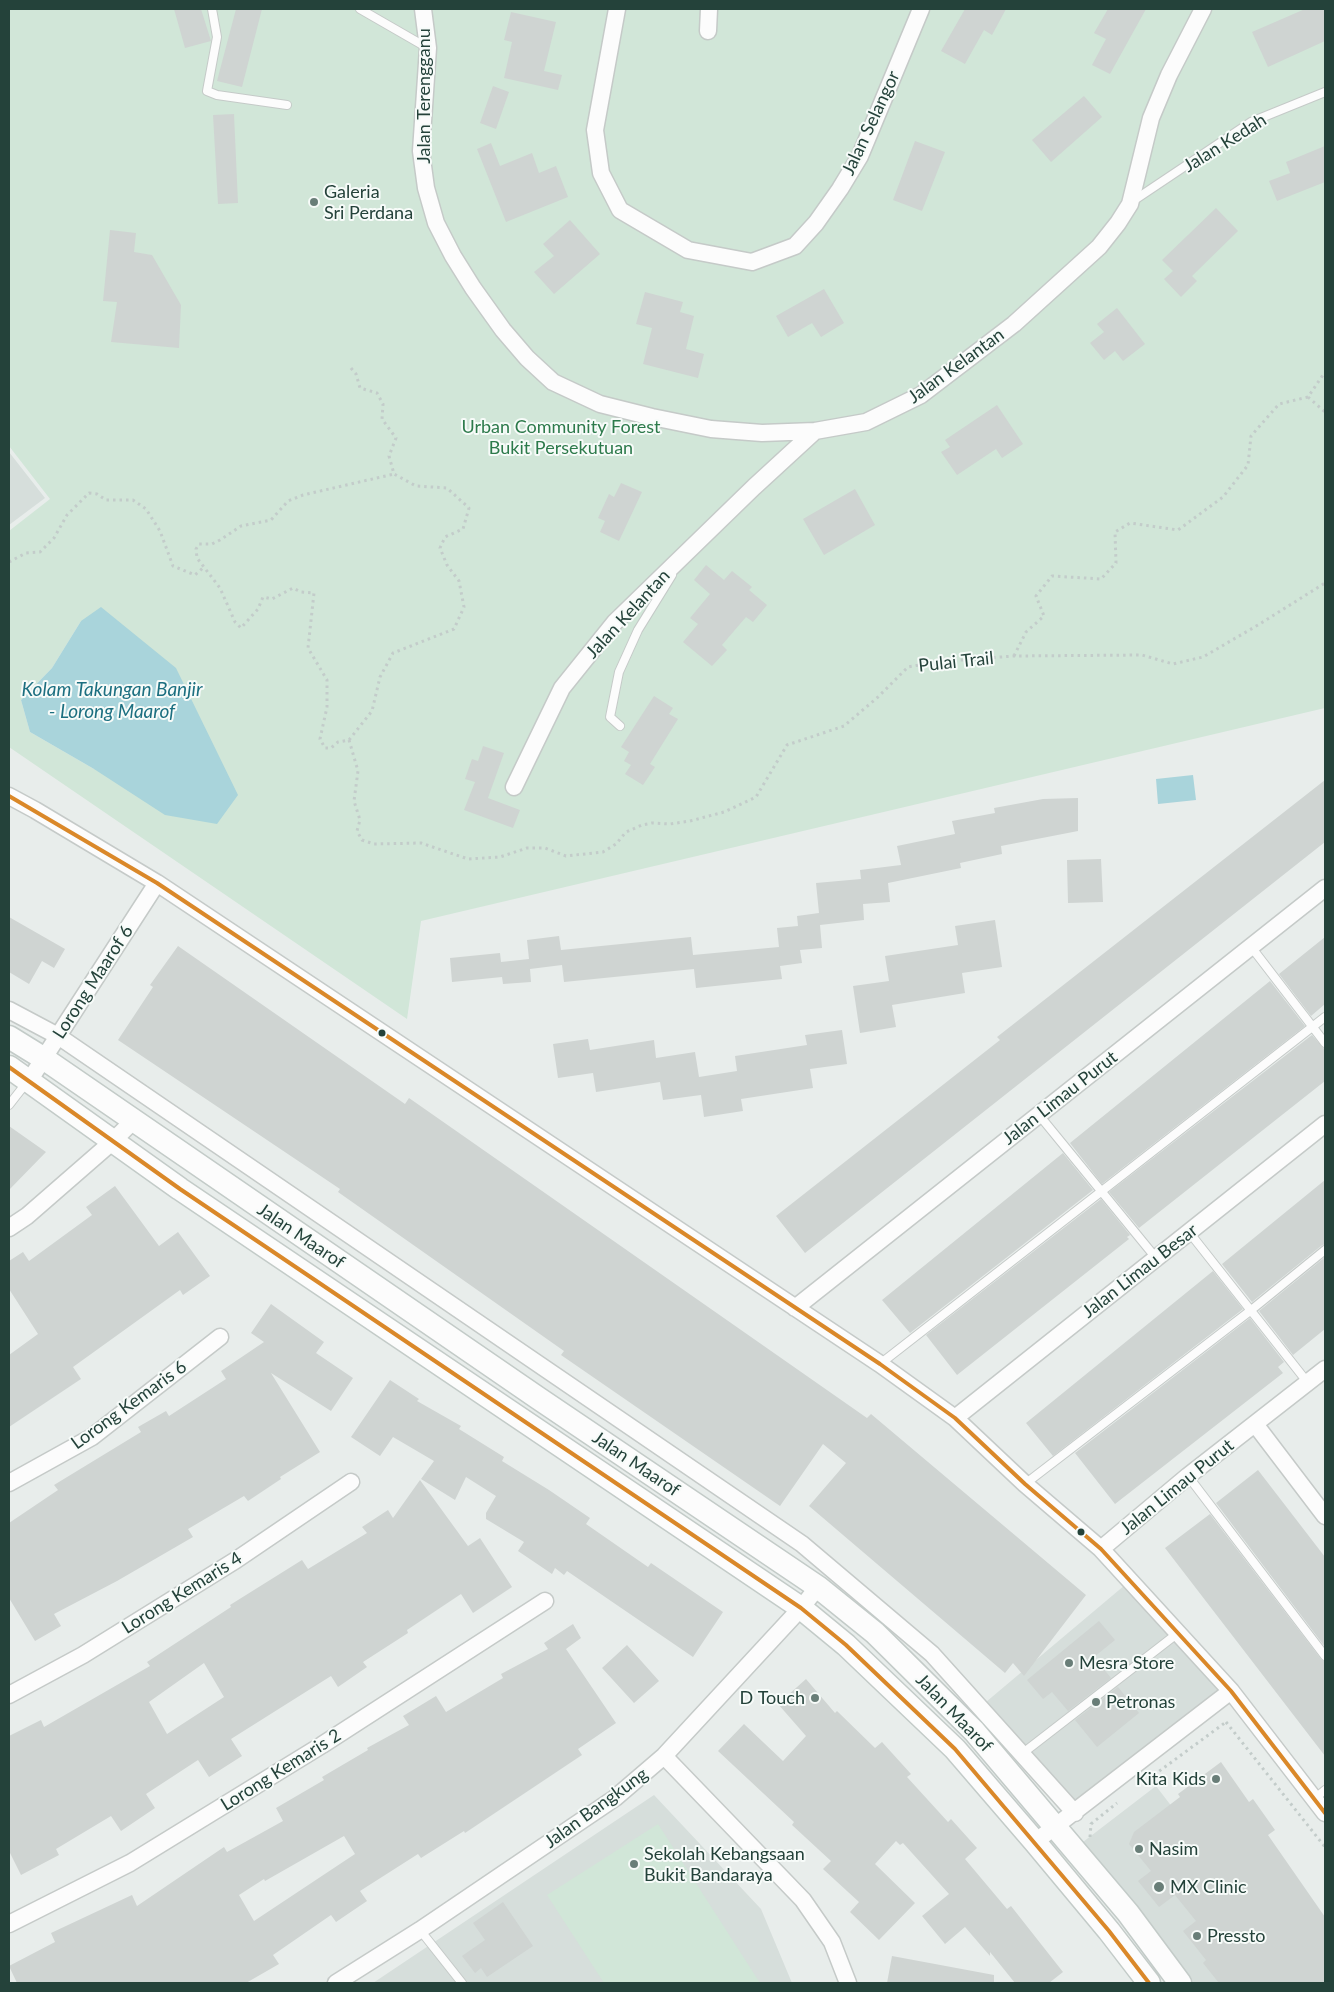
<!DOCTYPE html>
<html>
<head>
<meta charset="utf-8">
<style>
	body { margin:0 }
	#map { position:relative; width:1334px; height:1992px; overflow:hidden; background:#e8edeb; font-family:Lato,sans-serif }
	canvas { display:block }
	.frame { position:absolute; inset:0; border:10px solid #24423a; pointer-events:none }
</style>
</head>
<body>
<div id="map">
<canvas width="1334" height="1992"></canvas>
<div class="frame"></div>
</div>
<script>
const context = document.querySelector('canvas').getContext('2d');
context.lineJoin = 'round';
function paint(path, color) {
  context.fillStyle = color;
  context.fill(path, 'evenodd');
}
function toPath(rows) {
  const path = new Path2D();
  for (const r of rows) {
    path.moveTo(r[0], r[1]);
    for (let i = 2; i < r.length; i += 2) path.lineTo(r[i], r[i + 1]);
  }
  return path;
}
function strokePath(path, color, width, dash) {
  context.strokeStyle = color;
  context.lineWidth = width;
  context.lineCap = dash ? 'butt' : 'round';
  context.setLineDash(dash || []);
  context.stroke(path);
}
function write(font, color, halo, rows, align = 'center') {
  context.font = font + ' Lato,sans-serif';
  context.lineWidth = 4;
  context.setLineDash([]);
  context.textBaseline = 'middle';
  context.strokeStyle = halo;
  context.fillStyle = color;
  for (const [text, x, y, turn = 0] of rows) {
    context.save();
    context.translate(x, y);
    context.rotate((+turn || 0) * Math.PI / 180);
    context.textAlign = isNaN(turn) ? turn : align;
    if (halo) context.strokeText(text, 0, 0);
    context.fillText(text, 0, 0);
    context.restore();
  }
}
paint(toPath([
	[9,452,45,498,9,525],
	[1125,1585,1220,1688,1075,1803,986,1702],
	[1156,1786,1307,1983,1189,1983,1083,1842],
	[654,1795,761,1909,792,1983,373,1983]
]), '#d6dedb');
paint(toPath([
	[9,9,1325,9,1325,708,421,921,407,1019,9,747,9,531,50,499,9,446],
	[81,621,94,769,30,732,21,700,52,668],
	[658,1824,760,1983,604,1983,547,1895]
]), '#d1e6d8');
paint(toPath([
	[101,607,176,668,238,795,217,824,165,815,94,769,30,732,21,700,52,668,81,621],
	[1193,775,1196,800,1158,804,1156,779]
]), '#a9d4db');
paint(toPath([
	[174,9,201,9,211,41,185,48],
	[236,9,262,9,242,87,217,81],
	[965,9,1006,9,992,35,984,30,965,64,941,51],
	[1108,9,1146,9,1110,74,1092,65,1106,39,1094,33],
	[1305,9,1325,9,1325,41,1268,67,1252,32],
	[511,12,556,22,544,71,562,75,558,90,504,78,512,42,504,40],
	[493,86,509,92,496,129,480,123],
	[1084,96,1102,117,1051,162,1032,140],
	[234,114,238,203,218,204,213,115],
	[915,141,945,152,922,211,893,200],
	[491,143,500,166,532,153,539,173,556,166,568,197,506,222,477,149],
	[1325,146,1325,182,1277,201,1269,181,1290,173,1286,162],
	[1216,208,1238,231,1192,276,1197,281,1181,297,1164,279,1173,271,1162,260],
	[570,220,600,254,554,294,534,272,554,256,543,244],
	[110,230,136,233,134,252,152,255,181,305,179,348,111,342,117,302,103,301],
	[824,289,844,323,821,337,812,323,788,337,776,316],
	[645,292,683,302,680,312,694,316,686,349,704,354,698,378,643,364,652,328,636,324],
	[1117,308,1145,344,1123,361,1115,351,1104,360,1090,343,1104,332,1097,324],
	[997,405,1023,444,1002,458,996,449,957,475,941,452,950,447,945,440],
	[621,483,642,492,619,541,600,532,605,521,598,518,609,494,614,497],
	[855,489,875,525,824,555,803,519],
	[706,565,724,580,732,571,752,587,749,590,767,605,753,622,746,617,722,645,727,650,712,666,683,642,698,624,690,618,710,594,694,580],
	[654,696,673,708,669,714,678,719,650,764,655,767,643,785,625,774,631,765,624,761,629,752,621,747],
	[483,746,504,753,488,798,520,810,513,828,464,810,475,782,465,779,472,759,478,761],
	[1325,780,1325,842,805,1253,776,1216,1000,1040,997,1037],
	[1078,798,1078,831,1001,846,1002,854,960,863,961,868,888,883,890,902,863,904,864,920,820,925,822,948,800,950,802,963,780,966,782,979,696,988,694,969,564,982,562,965,530,969,531,982,503,984,502,977,452,982,450,958,500,953,501,962,529,959,527,940,559,936,561,950,691,937,693,955,779,947,777,928,798,926,797,916,819,913,816,883,861,879,860,870,901,865,897,846,955,834,952,821,995,813,994,808,1043,799],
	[1101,859,1103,902,1068,903,1067,860],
	[9,917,65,949,54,968,42,961,29,984,9,972],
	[995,920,1002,967,962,973,965,993,892,1005,896,1027,860,1033,853,986,889,981,885,956,958,945,955,926],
	[1325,937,1325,1004,1311,1016,1279,974],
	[178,946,405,1104,409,1098,867,1418,871,1414,1086,1595,1024,1676,1013,1663,1005,1673,809,1506,846,1463,823,1444,780,1506,561,1355,564,1351,338,1192,340,1189,118,1040,153,987,150,985],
	[1270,981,1305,1026,1102,1184,1070,1143],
	[842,1030,847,1064,810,1069,813,1088,741,1099,743,1111,704,1117,701,1095,663,1100,660,1082,596,1092,593,1073,558,1078,553,1044,588,1039,590,1050,654,1040,656,1058,695,1052,699,1077,737,1071,735,1056,807,1045,805,1035],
	[1312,1035,1325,1050,1325,1081,1139,1228,1109,1192],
	[9,1126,46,1152,9,1190],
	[1063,1153,1093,1190,910,1333,882,1300],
	[1325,1180,1325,1244,1321,1246,1252,1302,1222,1264],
	[115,1186,159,1246,178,1232,210,1276,183,1295,180,1290,73,1367,81,1379,9,1427,9,1355,38,1334,9,1289,9,1261,23,1252,29,1261,92,1215,86,1207],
	[1101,1199,1130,1235,1127,1237,1129,1239,957,1375,926,1335],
	[1325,1257,1325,1329,1293,1355,1259,1311],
	[1213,1271,1243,1309,1053,1456,1026,1423],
	[271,1304,324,1342,316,1353,353,1378,331,1411,271,1373,320,1452,280,1477,281,1479,248,1501,244,1496,188,1529,193,1537,117,1581,54,1614,61,1626,35,1641,9,1598,9,1523,58,1490,54,1485,141,1432,138,1427,166,1411,169,1416,226,1379,221,1371,264,1342,251,1333],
	[1250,1318,1284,1362,1278,1367,1283,1373,1115,1504,1075,1453],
	[390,1380,419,1399,417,1401,461,1426,459,1429,504,1457,502,1461,549,1490,590,1518,586,1524,648,1567,651,1563,723,1612,693,1657,567,1571,564,1575,555,1568,552,1574,518,1551,524,1542,486,1519,486,1513,496,1496,466,1477,455,1500,421,1479,434,1461,393,1437,380,1456,351,1437],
	[1258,1470,1325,1557,1325,1647,1216,1503],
	[420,1480,468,1546,480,1538,512,1587,473,1613,461,1594,407,1630,408,1633,363,1662,367,1667,338,1687,331,1676,231,1739,242,1756,209,1777,198,1760,146,1794,155,1808,121,1831,111,1816,56,1849,59,1855,21,1875,9,1851,9,1736,41,1720,44,1727,150,1666,147,1662,231,1607,230,1605,302,1560,308,1569,367,1533,362,1527,388,1510,393,1518],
	[204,1663,224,1697,167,1734,149,1702],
	[1210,1514,1321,1659,1325,1662,1325,1756,1165,1548],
	[1099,1621,1115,1640,1094,1657,1111,1678,1068,1711,1052,1692,1043,1699,1027,1680],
	[573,1624,581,1638,566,1649,616,1723,578,1749,582,1755,465,1833,464,1831,421,1858,418,1854,360,1891,367,1901,336,1922,331,1915,273,1955,279,1964,246,1983,17,1983,9,1966,55,1942,51,1933,132,1895,137,1906,224,1847,227,1852,283,1821,276,1808,324,1780,322,1777,368,1750,367,1748,409,1725,403,1716,436,1696,446,1712,503,1678,501,1674,548,1649,544,1643],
	[344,1836,355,1854,254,1921,239,1895,264,1879,265,1881],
	[627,1645,659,1681,634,1703,602,1668],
	[806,1679,835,1713,837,1711,875,1748,882,1742,911,1774,907,1777,948,1822,951,1819,977,1848,965,1859,1007,1909,1011,1906,1063,1972,1049,1983,1015,1983,990,1952,990,1956,965,1927,945,1944,922,1916,949,1894,903,1843,900,1845,896,1841,875,1864,915,1903,879,1940,850,1912,859,1902,823,1869,831,1861,792,1825,794,1822,718,1751,744,1724,783,1761,806,1736,778,1704],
	[1118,1687,1139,1713,1097,1747,1075,1720],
	[1221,1762,1249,1802,1253,1799,1275,1830,1268,1835,1325,1917,1325,1983,1219,1983,1203,1963,1206,1960,1183,1931,1196,1921,1175,1895,1159,1907,1138,1881,1151,1871,1129,1844,1134,1832,1180,1797,1178,1794],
	[503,1902,533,1946,487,1977,481,1968,475,1973,462,1956,485,1940,473,1923],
	[892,1956,994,1975,994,1983,887,1983]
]), '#cfd4d2');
const service = toPath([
	[212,9,217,37,207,91,217,95,287,105],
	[360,9,426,47],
	[1133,201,1251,122,1325,92],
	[620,726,610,717,619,672,638,630,672,575],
	[1252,948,1325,1043],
	[9,1105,27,1082],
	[1039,1115,1156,1258],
	[1189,1232,1308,1383],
	[880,1364,1325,1017],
	[1188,1476,1325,1656],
	[1025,1484,1250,1311,1325,1250],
	[1023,1753,1178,1633],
	[1314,1799,1325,1790],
	[420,1930,462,1983]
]);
const minor = toPath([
	[423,9,428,48,421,151,426,188,436,223,453,256,473,288,503,330,527,358,553,382,600,404,652,417,711,429,762,433,815,431,866,422,921,395,1014,324,1099,247,1118,223,1130,204,1151,118,1169,75,1203,9],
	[617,9,595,130,601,173,620,210,688,250,752,262,795,246,816,223,840,189,860,156,921,9],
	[708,31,709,9],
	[514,787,562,688,615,622,754,487,815,431],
	[9,796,35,810,157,883,880,1364,955,1418,1025,1484,1101,1549,1231,1691,1325,1813],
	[9,1010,58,1036,802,1544,932,1654,1075,1813],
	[29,1081,157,883],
	[9,1228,27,1216,112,1142,133,1121],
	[795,1308,1325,888],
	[955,1418,1325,1124],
	[1255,1424,1325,1516],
	[9,1483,92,1437,220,1337],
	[1101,1549,1188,1476,1325,1369],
	[9,1695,83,1655,236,1560,351,1482],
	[664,1756,803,1900,832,1942,848,1983],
	[1035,1842,1231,1691],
	[9,1924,130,1863,322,1745,545,1601],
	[336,1983,420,1930,615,1798,664,1756,801,1608,818,1587]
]);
const secondary = toPath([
	[9,1037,43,1058,538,1398,818,1587,875,1633,974,1731,1128,1913,1180,1983],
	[9,1067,180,1189,801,1608,846,1645,955,1749,1035,1842,1109,1931,1149,1983]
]);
strokePath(service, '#c5cac8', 10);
strokePath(minor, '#c5cac8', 19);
strokePath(secondary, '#c3cbc8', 25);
strokePath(toPath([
	[351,368,356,374,360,388,377,393,383,404,382,419,396,438,389,456,394,474,416,486,447,488,469,508,463,529,445,537,440,548,447,565,459,581,464,607,454,629,393,653,380,677,372,711,349,740,338,742,331,748,325,748,320,739,327,707,327,680,308,648,314,593,301,592,293,588,272,599,263,597,258,609,241,628,235,622,220,588,197,558,196,549,199,544,212,544,220,540,241,526,271,520,288,501,303,495,394,474],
	[1308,397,1325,412],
	[9,562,26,553,40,552,54,538,67,515,89,493,97,494,106,500,133,500,146,509,160,531,173,566,195,575,204,567],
	[1014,656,1026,632,1044,616,1036,596,1052,576,1101,579,1116,563,1115,532,1130,523,1178,530,1223,497,1248,465,1251,436,1279,404,1308,397,1325,372],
	[349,740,358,771,354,801,360,820,357,831,362,840,374,844,421,843,468,859,500,857,527,848,545,848,566,856,603,852,616,844,626,832,642,825,652,823,670,824,690,821,724,812,756,797,787,745,844,726,878,697,908,667,936,662,1014,656,1142,655,1173,664,1203,657,1258,625,1325,583],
	[1226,1722,1325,1847],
	[1154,1775,1226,1722],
	[1090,1837,1091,1824,1117,1803]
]), '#c3ccca', 3, [2.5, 4]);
strokePath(service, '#fcfcfc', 8);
strokePath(minor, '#fcfcfc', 16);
strokePath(secondary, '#fcfcfc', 22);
strokePath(toPath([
	[9,796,157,883,880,1364,955,1418,1025,1484,1101,1549,1231,1691,1325,1813],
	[9,1067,180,1189,801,1608,846,1645,955,1749,1109,1931,1149,1983]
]), '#da8829', 4);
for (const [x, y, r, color] of [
	[314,202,5,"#697e78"],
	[382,1033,4.5,"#24423a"],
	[1081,1532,4.5,"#24423a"],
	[1069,1663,5,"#697e78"],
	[815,1698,5,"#697e78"],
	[1096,1702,5,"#697e78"],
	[1216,1779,5,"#697e78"],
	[1139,1849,5,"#697e78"],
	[634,1864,5,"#697e78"],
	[1159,1887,6,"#697e78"],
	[1197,1936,5,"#697e78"]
]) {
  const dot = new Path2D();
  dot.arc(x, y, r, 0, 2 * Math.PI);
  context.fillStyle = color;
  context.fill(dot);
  strokePath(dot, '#f7fbf9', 2);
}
write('18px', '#24423a', '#f7fbf9', [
	["Jalan Terengganu",424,96,-90],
	["Jalan Selangor",871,123,-65],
	["Jalan Kedah",1225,143,-32],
	["Jalan Kelantan",956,366,-36],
	["Jalan Kelantan",628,614,-47],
	["Pulai Trail",956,662,-6],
	["Lorong Maarof 6",93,982,-57],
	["Jalan Limau Purut",1060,1098,-38],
	["Jalan Maarof",301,1236,34],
	["Jalan Limau Besar",1140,1271,-38],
	["Lorong Kemaris 6",129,1405,-36],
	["Jalan Maarof",636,1464,34],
	["Jalan Limau Purut",1177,1487,-39],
	["Lorong Kemaris 4",182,1593,-32],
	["Jalan Maarof",954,1713,46],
	["Lorong Kemaris 2",281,1770,-32],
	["Jalan Bangkung",596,1808,-36]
]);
write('18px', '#24423a', '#f7fbf9', [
	["Galeria",324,192],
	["Sri Perdana",324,213],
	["Mesra Store",1079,1663],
	["D Touch",805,1698,"right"],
	["Petronas",1106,1702],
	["Kita Kids",1206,1779,"right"],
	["Nasim",1149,1849],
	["Sekolah Kebangsaan",644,1854],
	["Bukit Bandaraya",644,1875],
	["MX Clinic",1170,1887],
	["Pressto",1207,1936]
], 'left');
write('18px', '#2d7a4b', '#f7fbf9', [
	["Urban Community Forest",561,427],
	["Bukit Persekutuan",561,448]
]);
write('italic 19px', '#1c6f80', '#f7fbf9', [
	["Kolam Takungan Banjir",112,690],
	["- Lorong Maarof",112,712]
]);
</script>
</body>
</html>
